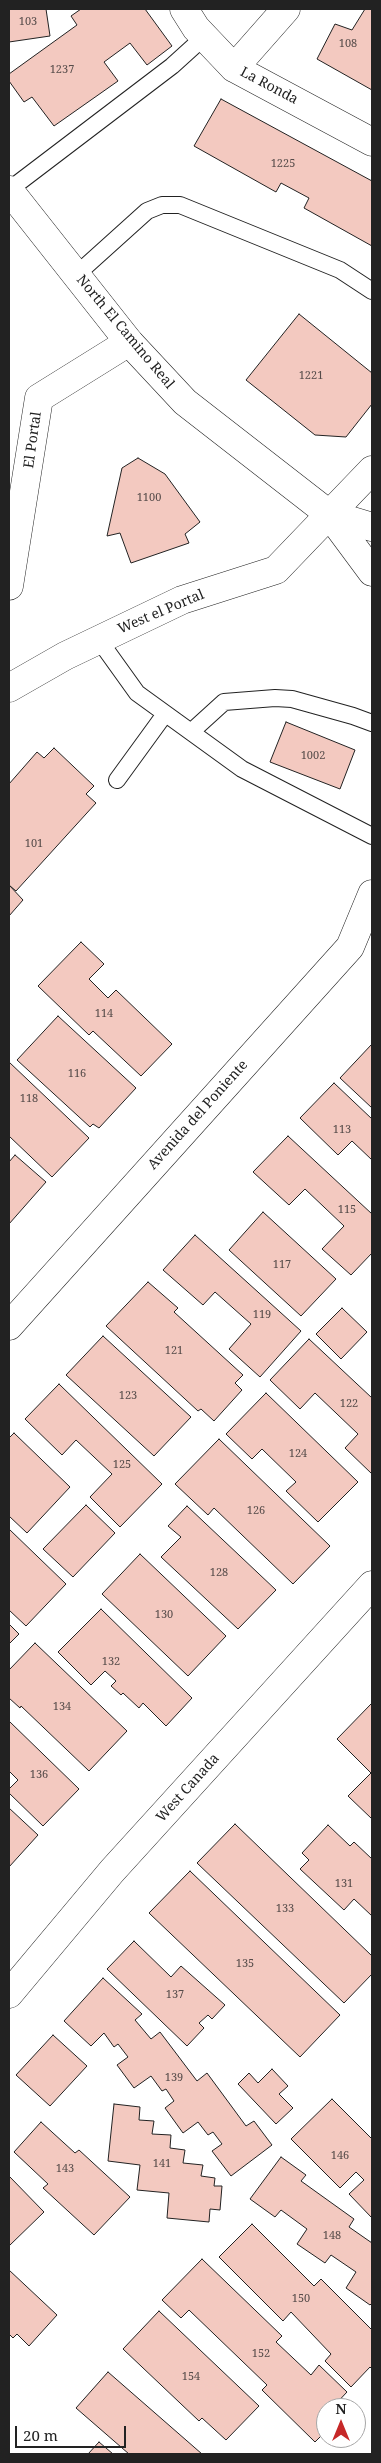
<!DOCTYPE html>
<html>
<head>
<meta charset="utf-8">
<style>
	body { margin:0 }
	#map { position:relative; width:381px; height:2463px; overflow:hidden; background:#fff; font-family:"Noto Serif",serif }
	canvas { display:block }
	.frame { position:absolute; inset:0; border:10px solid #222; pointer-events:none }
	.north { position:absolute; left:316px; top:2398px; width:50px; height:50px; box-sizing:border-box; background:#fff; border:1px solid #a7a7a7; border-radius:50%; rotate:0deg; font-size:14px; font-weight:700; line-height:20px; text-align:center; color:#222 }
	.north::after { content:''; display:block; margin:auto; width:18px; height:22px; background:#c62828; clip-path:polygon(50% 0,100% 100%,50% 72%,0 100%) }
	.scale { position:absolute; left:15px; top:2426px; width:111px; height:22px; box-sizing:border-box; border:2px solid #222; border-top:0; padding-left:6px; font-size:15px; line-height:18px; white-space:nowrap; color:#222; -webkit-text-stroke:4px #fff; paint-order:stroke }
</style>
</head>
<body>
<div id="map">
<canvas width="381" height="2463"></canvas>
<div class="frame"></div>
<div class="north">N</div>
<div class="scale">20 m</div>
</div>
<script>
const context = document.querySelector('canvas').getContext('2d');
context.lineJoin = 'round';
function paint(path, color) {
  context.fillStyle = color;
  context.fill(path, 'evenodd');
}
function toPath(rows) {
  const path = new Path2D();
  for (const r of rows) {
    path.moveTo(r[0], r[1]);
    for (let i = 2; i < r.length; i += 2) path.lineTo(r[i], r[i + 1]);
  }
  return path;
}
function strokePath(path, color, width, dash) {
  context.strokeStyle = color;
  context.lineWidth = width;
  context.lineCap = dash ? 'butt' : 'round';
  context.setLineDash(dash || []);
  context.stroke(path);
}
function write(font, color, halo, rows, align = 'center') {
  context.font = font + ' "Noto Serif",serif';
  context.lineWidth = 4;
  context.setLineDash([]);
  context.textBaseline = 'middle';
  context.strokeStyle = halo;
  context.fillStyle = color;
  for (const [text, x, y, turn = 0] of rows) {
    context.save();
    context.translate(x, y);
    context.rotate((+turn || 0) * Math.PI / 180);
    context.textAlign = isNaN(turn) ? turn : align;
    if (halo) context.strokeText(text, 0, 0);
    context.fillText(text, 0, 0);
    context.restore();
  }
}
const building = toPath([
	[9,9,46,9,50,36,9,42,9,9],
	[81,9,145,9,172,46,147,65,130,43,104,62,118,81,54,126,32,97,24,102,9,81,9,74,77,25,71,16,81,9],
	[365,9,372,9,372,90,317,59,335,24,352,30,365,9],
	[221,99,372,181,372,246,304,208,309,198,281,183,276,192,194,146,221,99],
	[299,314,372,373,372,404,346,437,315,435,246,380,299,314],
	[138,458,165,474,200,522,185,534,189,543,131,563,120,533,107,536,122,468,138,458],
	[286,722,355,750,340,789,270,762,286,722],
	[54,748,94,786,86,794,96,803,16,891,9,885,9,784,37,752,44,758,54,748],
	[9,885,23,900,9,916,9,885],
	[81,942,104,964,89,979,108,998,116,990,172,1044,141,1076,93,1031,89,1035,38,986,81,942],
	[58,1016,136,1088,99,1128,93,1124,90,1127,17,1060,58,1016],
	[372,1044,372,1108,340,1078,372,1044],
	[9,1062,89,1138,52,1177,9,1136,9,1062],
	[334,1083,372,1119,372,1160,352,1141,338,1155,300,1118,334,1083],
	[288,1136,372,1214,372,1253,351,1275,322,1249,344,1226,305,1189,289,1205,253,1172,288,1136],
	[15,1155,46,1182,9,1224,9,1162,15,1155],
	[263,1212,336,1279,301,1316,229,1250,263,1212],
	[195,1235,301,1331,260,1377,229,1349,251,1324,215,1292,203,1305,163,1270,195,1235],
	[148,1282,178,1308,174,1312,243,1375,235,1383,242,1390,214,1421,201,1409,198,1411,106,1326,148,1282],
	[342,1308,367,1332,341,1359,316,1334,342,1308],
	[103,1336,191,1417,154,1456,66,1375,103,1336],
	[309,1339,372,1398,372,1474,345,1448,358,1434,315,1393,300,1409,270,1380,309,1339],
	[59,1384,162,1484,120,1527,90,1497,112,1474,76,1440,62,1455,25,1419,59,1384],
	[266,1393,358,1482,318,1522,286,1491,296,1482,262,1449,252,1459,226,1434,266,1393],
	[14,1433,70,1487,27,1533,9,1516,9,1438,14,1433],
	[219,1439,330,1546,293,1584,214,1508,208,1515,175,1484,219,1439],
	[86,1505,115,1533,73,1577,43,1549,86,1505],
	[187,1506,276,1590,238,1629,161,1557,181,1537,168,1526,187,1506],
	[9,1529,66,1584,26,1626,9,1610,9,1529],
	[140,1554,226,1636,188,1676,102,1594,140,1554],
	[101,1609,192,1698,166,1726,143,1703,139,1708,123,1693,121,1695,111,1686,116,1681,105,1671,91,1685,58,1652,101,1609],
	[9,1624,19,1634,9,1644,9,1624],
	[35,1643,127,1731,89,1771,21,1706,20,1708,9,1698,9,1670,35,1643],
	[372,1703,372,1819,348,1796,371,1773,337,1739,372,1703],
	[9,1721,79,1789,43,1826,9,1793,9,1789,18,1780,9,1771,9,1721],
	[9,1808,38,1835,9,1867,9,1808],
	[235,1824,372,1956,372,1974,344,2003,197,1863,235,1824],
	[328,1825,350,1846,354,1842,372,1859,372,1916,354,1899,344,1910,300,1869,309,1860,302,1853,328,1825],
	[190,1871,340,2015,300,2057,149,1913,190,1871],
	[134,1941,171,1977,181,1966,225,2005,212,2019,208,2015,199,2023,204,2028,187,2046,107,1969,134,1941],
	[103,1978,142,2014,135,2020,151,2039,160,2032,197,2081,207,2073,246,2126,254,2121,272,2145,231,2176,212,2151,222,2144,213,2132,208,2135,198,2122,183,2133,165,2108,174,2101,166,2089,162,2091,151,2076,134,2088,117,2065,128,2057,118,2044,114,2047,104,2033,91,2046,64,2021,103,1978],
	[53,2035,87,2066,50,2106,16,2075,53,2035],
	[272,2069,288,2086,279,2094,293,2108,276,2124,238,2084,249,2073,258,2083,272,2069],
	[332,2099,372,2139,372,2218,349,2194,364,2180,356,2172,340,2188,291,2139,332,2099],
	[114,2104,140,2107,139,2120,154,2121,152,2134,171,2135,170,2148,185,2150,183,2163,203,2165,201,2176,215,2178,214,2186,222,2186,220,2210,210,2209,209,2222,167,2218,169,2193,137,2190,140,2165,108,2161,114,2104],
	[41,2122,75,2153,79,2150,130,2197,94,2235,43,2188,48,2184,14,2152,41,2122],
	[281,2157,306,2175,301,2181,354,2219,349,2227,372,2243,372,2303,370,2305,346,2288,356,2272,331,2255,325,2263,297,2244,307,2229,281,2210,275,2217,250,2199,281,2157],
	[9,2176,44,2212,9,2246,9,2176],
	[252,2224,314,2286,321,2279,372,2330,372,2369,370,2367,351,2387,325,2361,331,2354,291,2312,283,2321,219,2257,252,2224],
	[202,2259,282,2336,276,2342,311,2375,319,2365,347,2392,332,2408,326,2408,326,2431,315,2442,262,2390,267,2385,189,2310,181,2318,162,2300,202,2259],
	[9,2270,57,2315,29,2346,17,2334,13,2338,9,2334,9,2270],
	[159,2311,259,2406,226,2440,202,2418,199,2421,123,2349,159,2311],
	[108,2372,202,2454,129,2454,76,2408,108,2372],
	[99,2442,113,2454,88,2454,99,2442]
]);
paint(building, '#f3c9c0');
strokePath(building, '#222', 1);
const service = toPath([
	[9,190,172,66,204,37],
	[76,275,147,211,162,205,180,205,340,270,372,291],
	[99,640,137,693,242,769,372,836],
	[191,732,224,702,275,698,292,699,353,716,372,723],
	[117,780,165,714]
]);
const minor = toPath([
	[184,9,196,28,234,68,372,142],
	[234,68,286,9],
	[9,586,39,398,129,342],
	[9,1326,350,947,372,894],
	[9,1994,112,1871,372,1585]
]);
const tertiary = toPath([
	[9,688,65,656,182,600,276,570,372,470]
]);
const primary = toPath([
	[9,190,129,342,185,402,329,514,372,572],
	[329,514,372,527]
]);
strokePath(service, '#222', 18);
strokePath(minor, '#222', 29);
strokePath(tertiary, '#222', 29);
strokePath(primary, '#222', 29);
strokePath(service, '#fff', 16);
strokePath(minor, '#fff', 28);
strokePath(tertiary, '#fff', 28);
strokePath(primary, '#fff', 28);
write('11px', '#564c4a', null, [
	["103",28,22],
	["108",348,44],
	["1237",62,70],
	["1225",283,164],
	["1221",311,376],
	["1100",149,498],
	["1002",313,756],
	["101",34,844],
	["114",104,1014],
	["116",77,1074],
	["118",29,1099],
	["113",342,1130],
	["115",347,1210],
	["117",282,1265],
	["119",262,1315],
	["121",174,1351],
	["123",128,1396],
	["122",349,1404],
	["124",298,1454],
	["125",122,1465],
	["126",256,1511],
	["128",219,1573],
	["130",164,1615],
	["132",111,1662],
	["134",62,1707],
	["136",39,1775],
	["131",344,1884],
	["133",285,1909],
	["135",245,1964],
	["137",175,1995],
	["139",174,2078],
	["146",340,2156],
	["141",162,2164],
	["143",65,2169],
	["148",332,2236],
	["150",301,2299],
	["152",261,2354],
	["154",191,2377]
]);
write('14px', '#222', '#fff', [
	["La Ronda",269,86,28],
	["North El Camino Real",125,332,50],
	["El Portal",33,440,-82],
	["West el Portal",161,612,-23],
	["Avenida del Poniente",198,1115,-48],
	["West Canada",188,1788,-48]
]);
</script>
</body>
</html>
